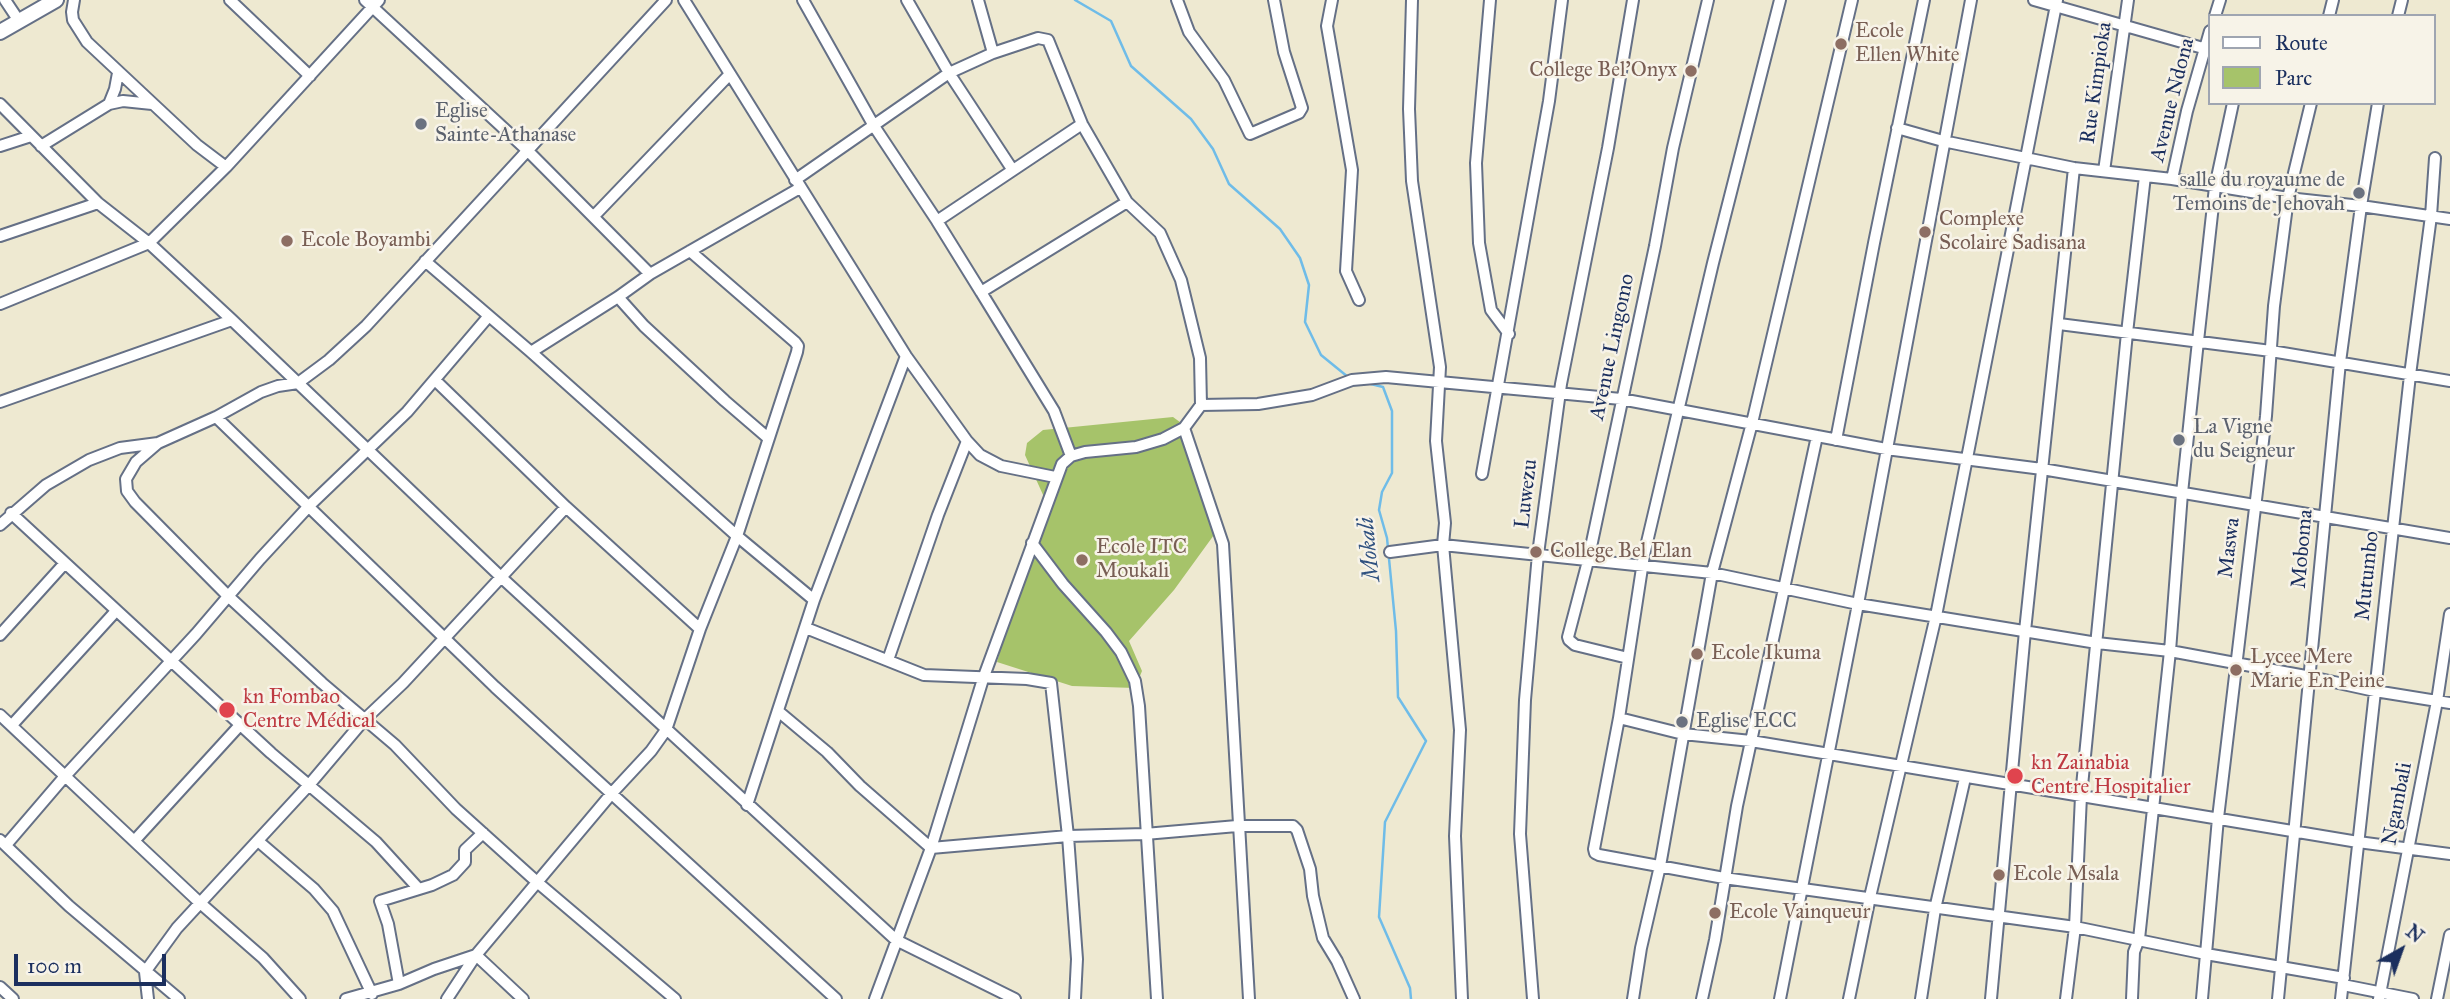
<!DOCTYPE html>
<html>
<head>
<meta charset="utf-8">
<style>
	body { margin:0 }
	#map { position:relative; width:2450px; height:999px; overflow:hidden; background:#eee9d1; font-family:"IM FELL Great Primer",serif }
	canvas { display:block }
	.legend { position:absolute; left:2208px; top:14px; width:228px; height:91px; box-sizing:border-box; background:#f7f3e8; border:2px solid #9fa5b1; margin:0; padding:9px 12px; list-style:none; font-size:21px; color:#1b2f5e }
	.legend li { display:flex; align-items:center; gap:14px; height:35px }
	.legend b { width:35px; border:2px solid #9fa5b1 }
	.north { position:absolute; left:2366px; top:915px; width:70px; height:70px; -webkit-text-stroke:5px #f7f3e8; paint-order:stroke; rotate:40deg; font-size:19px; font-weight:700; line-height:28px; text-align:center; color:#1b2f5e }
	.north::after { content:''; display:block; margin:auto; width:24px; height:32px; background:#1b2f5e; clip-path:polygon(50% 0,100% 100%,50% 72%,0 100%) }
	.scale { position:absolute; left:14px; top:954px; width:152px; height:32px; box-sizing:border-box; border:4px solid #1b2f5e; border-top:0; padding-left:9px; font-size:21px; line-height:24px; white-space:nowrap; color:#1b2f5e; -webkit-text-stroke:5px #f7f3e8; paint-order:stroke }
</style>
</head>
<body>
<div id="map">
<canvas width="2450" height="999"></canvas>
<ul class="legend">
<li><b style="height:9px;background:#fff"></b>Route</li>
<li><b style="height:19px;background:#a6c36a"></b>Parc</li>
</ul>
<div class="north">N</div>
<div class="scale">100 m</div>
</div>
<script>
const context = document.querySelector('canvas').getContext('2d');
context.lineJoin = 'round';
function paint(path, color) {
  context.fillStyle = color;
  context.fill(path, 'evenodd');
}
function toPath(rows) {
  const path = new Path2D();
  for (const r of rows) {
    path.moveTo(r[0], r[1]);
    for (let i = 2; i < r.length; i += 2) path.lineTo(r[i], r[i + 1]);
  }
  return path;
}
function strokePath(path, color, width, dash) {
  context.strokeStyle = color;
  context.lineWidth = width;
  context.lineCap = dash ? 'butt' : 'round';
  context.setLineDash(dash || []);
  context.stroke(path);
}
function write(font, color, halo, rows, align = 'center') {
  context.font = font + ' "IM FELL Great Primer",serif';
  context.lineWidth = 5;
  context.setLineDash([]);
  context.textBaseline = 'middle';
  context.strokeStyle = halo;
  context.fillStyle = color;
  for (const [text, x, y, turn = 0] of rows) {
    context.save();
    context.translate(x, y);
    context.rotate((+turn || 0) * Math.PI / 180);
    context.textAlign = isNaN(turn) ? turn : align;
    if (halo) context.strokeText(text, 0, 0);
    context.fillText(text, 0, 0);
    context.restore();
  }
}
paint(toPath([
	[1173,417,1188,428,1219,528,1174,590,1129,641,1142,671,1135,688,1072,686,997,662,1044,497,1025,455,1027,443,1043,430]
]), '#a6c36a');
strokePath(toPath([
	[1075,0,1111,21,1131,66,1191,119,1213,149,1229,184,1280,229,1300,258,1309,285,1305,322,1321,355,1348,377],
	[1367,383,1383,387,1392,411,1392,473,1382,492,1379,510,1387,538,1396,631,1398,697,1426,741,1385,822,1379,917,1410,988,1411,999]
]), '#6fbce8', 2.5);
const minor = toPath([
	[5,0,19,21],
	[74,0,72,12,73,20,87,42,197,145,226,167],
	[230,0,310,76],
	[365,0,526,149,650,274],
	[684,0,906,356,967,441,980,455,1001,466,1055,477],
	[803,0,874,126,937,221],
	[907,0,949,73,1012,169],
	[978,0,993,53],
	[1177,0,1189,32,1224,80,1250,134,1299,113,1302,108,1284,52,1274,0],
	[1332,0,1327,26,1352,170,1346,271,1359,300],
	[1412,0,1409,109,1412,181,1440,367,1436,441,1445,523,1443,545,1460,730,1455,836,1462,999],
	[1490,0,1476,163,1479,243,1491,310,1509,334],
	[1780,0,1713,263,1644,555,1619,718,1594,849,1595,853,1599,855,1724,878,2075,927,2206,954,2344,978],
	[2034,0,2210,50],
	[2215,16,2220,0],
	[2329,16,2333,0],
	[2398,16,2402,0],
	[0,104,98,203,149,243,232,320,502,578,896,940,1015,999],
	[109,104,115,89,118,73],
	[1897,128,1943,141,2074,168,2172,179,2288,198,2361,206,2450,219],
	[0,146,31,136],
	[41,146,109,104,123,101,152,104],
	[2104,171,2128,0],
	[2172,179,2187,111,2210,31],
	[795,180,949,73,993,53,1038,38,1048,40,1082,124,1127,202,981,292,1054,411,1071,456],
	[1127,202,1160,233,1181,280,1200,358,1201,405],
	[594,216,730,74],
	[0,236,98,203],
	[425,261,531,352,737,536,814,600],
	[981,292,937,221,1082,124],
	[618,297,644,326,725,401,768,438],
	[0,304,149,243,226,167,379,0],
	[2059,324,2271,351,2450,381],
	[531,352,618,297,650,274,800,188],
	[436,381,566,507,700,629],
	[0,402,232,320],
	[216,417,495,687,836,999],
	[1184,428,1223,544,1249,999],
	[1836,440,1874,243,1924,0],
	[158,443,136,462,126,479,127,491,135,502,228,596,322,683,395,745,456,809,537,882,675,999],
	[1482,474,1549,101,1562,0],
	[11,513,271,753,376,842,418,888],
	[0,525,46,485,89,460,120,448,158,443,216,417,261,392,278,386,298,383,329,360,366,326,666,0],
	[1032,543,1063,584,1106,632,1121,652,1135,681,1139,706,1157,999],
	[1390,552,1443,545,1712,573,1858,604,2097,643,2170,651,2311,677,2375,691,2450,703],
	[806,628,924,675,1027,679,1051,683,1068,836,1077,959,1075,999],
	[0,635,65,563],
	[1628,658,1575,645,1569,640,1568,637,1588,561,1655,246,1673,148,1708,0],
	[888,660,938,515,967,441],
	[778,711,827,752,860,786,931,848,1068,836,1145,834,1237,826,1293,826,1297,830,1310,869,1313,896,1323,938,1337,961,1354,999],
	[0,715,199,902,263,958,300,999],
	[1619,718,1683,734,1751,741,2358,842,2450,854],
	[12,725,116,611],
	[747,805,814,600,906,356],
	[0,840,69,906,179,999],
	[135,840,240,725],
	[258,841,314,889,333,911,372,994],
	[6,845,66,775,196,634,260,559,309,506,407,412,488,317],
	[476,955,523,999],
	[399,984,388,924,380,901,432,885,453,875,465,862,465,850,483,833],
	[2343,985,2413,999],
	[0,987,13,999],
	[148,999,145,972,177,928,309,785,364,720,403,683,566,507],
	[346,999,399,984,434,969,476,955],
	[447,999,476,955,612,793,651,751,666,730,700,629,737,536,797,352,798,346,795,342,690,251],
	[875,999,931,848,983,679,1062,464,1071,456,1085,452,1136,447,1163,439,1184,428,1201,405,1258,404,1312,395,1352,380,1386,377,1621,399,1886,449,2042,469,2450,538],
	[1533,999,1520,834,1525,700,1538,554,1561,384,1608,148,1633,0],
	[1633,999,1641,948,1660,866,1712,573,1752,423,1852,0],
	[1702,999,1715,940,1737,806,1817,436],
	[1780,999,1858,604,1971,0],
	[1849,999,1870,897,1936,616,2057,0],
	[1921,999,1935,909,1965,778],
	[1991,999,2025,631,2074,168],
	[2066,999,2075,927,2081,796,2127,333,2145,176],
	[2132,999,2134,952,2139,939,2170,651,2182,493,2198,341,2215,187,2233,103],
	[2202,999,2218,818,2266,416,2274,306,2288,198,2311,103],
	[2278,999,2340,362,2361,206,2378,103],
	[2341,999,2410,375,2431,216,2435,158],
	[2379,999,2437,701,2450,614],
	[2437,999,2450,935]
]);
const tertiary = toPath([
	[0,32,56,0]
]);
strokePath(minor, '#657086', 14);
strokePath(tertiary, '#657086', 18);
strokePath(minor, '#fff', 10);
strokePath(tertiary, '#fff', 14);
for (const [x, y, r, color] of [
	[1841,44,7,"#8d6e63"],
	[1691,71,7,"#8d6e63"],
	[421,124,7,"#6b7280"],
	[2359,193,7,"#6b7280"],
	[1925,232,7,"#8d6e63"],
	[287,241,7,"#8d6e63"],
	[2179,440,7,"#6b7280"],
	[1536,552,7,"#8d6e63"],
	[1082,560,7,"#8d6e63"],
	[1697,654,7,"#8d6e63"],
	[2236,670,7,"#8d6e63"],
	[227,710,9,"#e0444e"],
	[1682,722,7,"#6b7280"],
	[2015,776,9,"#e0444e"],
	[1999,875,7,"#8d6e63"],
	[1715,913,7,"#8d6e63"]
]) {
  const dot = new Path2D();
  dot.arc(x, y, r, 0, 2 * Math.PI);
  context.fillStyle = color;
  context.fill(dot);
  strokePath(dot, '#f7f3e8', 2.5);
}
write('21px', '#785e54', '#f7f3e8', [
	["Ecole",1855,32],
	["Ellen White",1855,56],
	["College Bel'Onyx",1677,71,"right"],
	["Complexe",1939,220],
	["Scolaire Sadisana",1939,244],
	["Ecole Boyambi",301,241],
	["Ecole ITC",1096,548],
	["Moukali",1096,572],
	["College Bel Elan",1550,552],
	["Ecole Ikuma",1711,654],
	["Lycee Mere",2250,658],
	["Marie En Peine",2250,682],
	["Ecole Msala",2013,875],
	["Ecole Vainqueur",1729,913]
], 'left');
write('21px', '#1b2f5e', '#f7f3e8', [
	["Rue Kimpioka",2097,83,-82],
	["Avenue Ndona",2173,100,-76],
	["Avenue Lingomo",1613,347,-78],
	["Luwezu",1527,494,-83],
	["Maswa",2230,548,-83],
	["Moboma",2303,549,-85],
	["Mutumbo",2368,576,-84],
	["Ngambali",2398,804,-79]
]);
write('21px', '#5b616d', '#f7f3e8', [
	["Eglise",435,112],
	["Sainte-Athanase",435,136],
	["salle du royaume de",2345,181,"right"],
	["Temoins de Jehovah",2345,205,"right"],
	["La Vigne",2193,428],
	["du Seigneur",2193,452],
	["Eglise ECC",1696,722]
], 'left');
write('21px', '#be3a42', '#f7f3e8', [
	["kn Fombao",243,698],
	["Centre Médical",243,722],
	["kn Zainabia",2031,764],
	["Centre Hospitalier",2031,788]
], 'left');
write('italic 23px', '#305280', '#f7f3e8', [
	["Mokali",1370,549,-96]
]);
</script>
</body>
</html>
